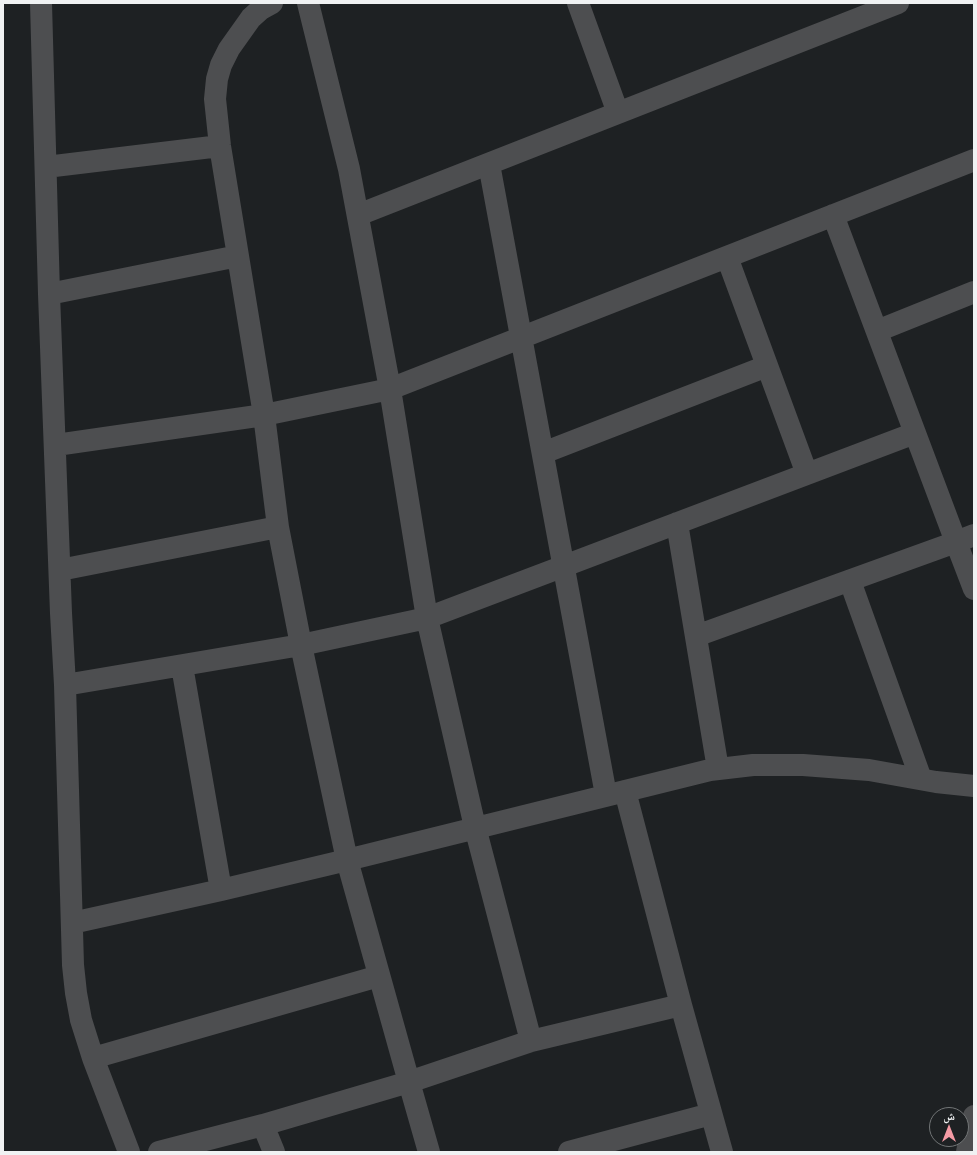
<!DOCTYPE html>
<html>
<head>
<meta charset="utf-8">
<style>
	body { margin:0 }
	#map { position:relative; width:977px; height:1155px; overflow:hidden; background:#1e2123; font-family:Lato,"Noto Naskh Arabic",sans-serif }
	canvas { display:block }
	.frame { position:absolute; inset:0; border:4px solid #f0f2f3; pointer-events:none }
	.north { position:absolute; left:929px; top:1107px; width:40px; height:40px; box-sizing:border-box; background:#1e2123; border:1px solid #727576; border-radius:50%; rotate:0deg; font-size:11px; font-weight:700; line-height:16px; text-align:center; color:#f0f2f3 }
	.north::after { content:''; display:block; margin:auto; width:14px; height:18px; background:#f49aa4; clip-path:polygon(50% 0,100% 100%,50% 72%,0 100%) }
</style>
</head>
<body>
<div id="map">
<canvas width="977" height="1155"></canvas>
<div class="frame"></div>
<div class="north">ش</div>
</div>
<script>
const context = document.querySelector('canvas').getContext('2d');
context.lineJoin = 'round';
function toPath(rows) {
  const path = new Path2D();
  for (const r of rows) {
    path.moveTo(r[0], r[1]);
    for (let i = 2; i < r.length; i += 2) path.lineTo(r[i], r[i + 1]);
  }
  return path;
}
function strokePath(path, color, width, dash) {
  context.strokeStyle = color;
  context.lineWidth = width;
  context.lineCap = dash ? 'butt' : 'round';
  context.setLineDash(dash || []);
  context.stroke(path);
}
strokePath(toPath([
	[41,3,49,294,61,613,65,685,73,965,76,993,81,1020,93,1058,129,1152],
	[272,3,261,9,251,18,229,49,221,65,217,79,215,99,220,146,264,415,278,527,301,645,347,860,409,1082,429,1152],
	[308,3,349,169,390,389,427,618,475,827,531,1041],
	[578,3,618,113],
	[489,164,606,795],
	[46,167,220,146],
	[358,215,898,3],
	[727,257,807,474],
	[49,294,238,256],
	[877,331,974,292],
	[56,445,264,415,390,389,974,160],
	[543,453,767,366],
	[677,523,718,769],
	[974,535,956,542,974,589],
	[60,570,278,527],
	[850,581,921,779],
	[696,636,956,542,833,215],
	[182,666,221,890],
	[65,685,301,645,427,618,915,433],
	[625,791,681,1005,722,1152],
	[72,923,221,890,347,860,710,770,753,765,803,765,869,770,936,782,974,786],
	[93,1058,379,976],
	[263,1125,274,1152],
	[159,1152,263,1125,409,1082,531,1041,681,1005],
	[569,1152,711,1114],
	[967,1152,974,1116]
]), '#4d4e50', 22);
</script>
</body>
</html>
